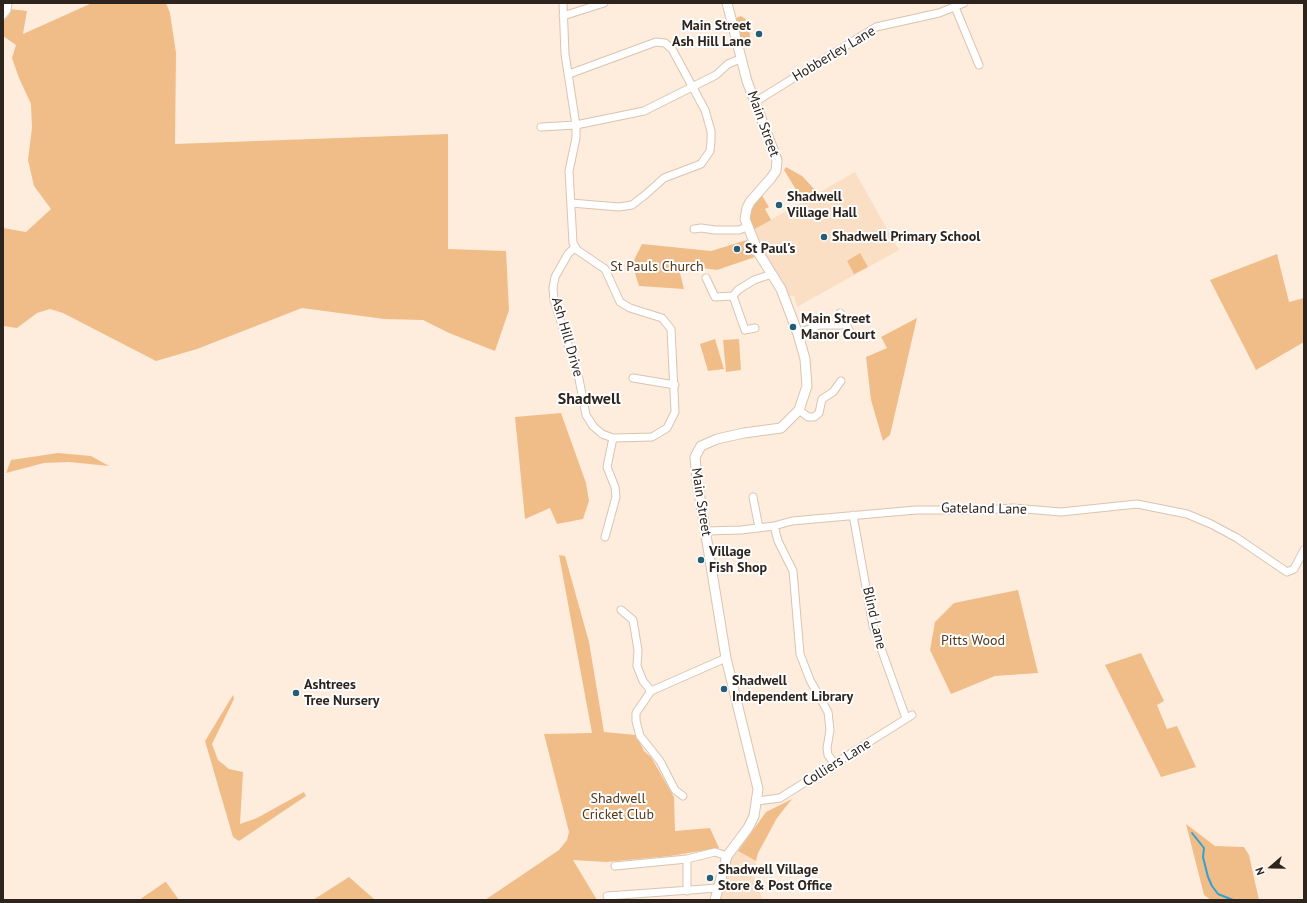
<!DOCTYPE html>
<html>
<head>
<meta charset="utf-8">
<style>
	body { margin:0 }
	#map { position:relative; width:1307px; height:903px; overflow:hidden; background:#feeddd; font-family:"PT Sans",sans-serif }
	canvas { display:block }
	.frame { position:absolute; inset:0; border:4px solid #2c241d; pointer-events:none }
	.north { position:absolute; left:1251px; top:847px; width:40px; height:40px; -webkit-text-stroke:3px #fefefe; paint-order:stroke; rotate:250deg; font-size:11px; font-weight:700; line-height:16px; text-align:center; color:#2c241d }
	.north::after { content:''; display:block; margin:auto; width:14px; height:18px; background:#2c241d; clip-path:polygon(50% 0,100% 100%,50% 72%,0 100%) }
</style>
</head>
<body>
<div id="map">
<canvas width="1307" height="903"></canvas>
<div class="frame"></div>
<div class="north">N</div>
</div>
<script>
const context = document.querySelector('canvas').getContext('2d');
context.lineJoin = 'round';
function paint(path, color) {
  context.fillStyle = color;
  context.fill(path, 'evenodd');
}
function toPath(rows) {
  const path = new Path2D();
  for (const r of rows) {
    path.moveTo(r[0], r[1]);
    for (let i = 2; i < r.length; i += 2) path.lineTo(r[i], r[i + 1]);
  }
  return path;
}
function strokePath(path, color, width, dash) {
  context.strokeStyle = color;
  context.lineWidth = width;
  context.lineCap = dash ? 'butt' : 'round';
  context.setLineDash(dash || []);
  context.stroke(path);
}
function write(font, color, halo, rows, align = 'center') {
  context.font = font + ' "PT Sans",sans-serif';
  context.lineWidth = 4;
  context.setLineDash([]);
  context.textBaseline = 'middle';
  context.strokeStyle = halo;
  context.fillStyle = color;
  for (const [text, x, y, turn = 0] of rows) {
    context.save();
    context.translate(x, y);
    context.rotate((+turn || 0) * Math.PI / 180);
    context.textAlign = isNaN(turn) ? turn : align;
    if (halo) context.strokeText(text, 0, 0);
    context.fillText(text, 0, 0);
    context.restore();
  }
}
paint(toPath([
	[855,172,899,250,797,307,794,296,786,296,779,278,753,230],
	[738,851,756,861,754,877,763,900,720,900,730,859]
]), '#fadfc5');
paint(toPath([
	[92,3,166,3,170,13,176,53,175,144,448,134,448,249,506,251,509,310,495,351,449,333,423,320,384,319,302,308,197,349,156,361,63,313,50,309,37,313,17,328,3,326,3,228,26,232,51,209,34,186,28,160,32,128,31,104,19,78,12,58,16,45,3,36,3,21,9,15,11,9,27,11,23,34],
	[741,16,747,20,750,35,750,39,745,42,742,42,736,18],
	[786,167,802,176,818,193,803,201,784,170],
	[761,194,769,207,765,209,771,220,753,230,750,224,751,207],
	[747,240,751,253,755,257,717,270,678,265,684,289,639,286,632,264,642,244,711,251],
	[860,253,868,267,854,274,847,261],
	[1277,254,1289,302,1304,298,1304,342,1256,370,1210,280],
	[917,318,890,435,883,441,871,400,866,357,887,348,881,337],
	[715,339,724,369,708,371,700,344],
	[739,339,741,370,726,372,723,340],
	[561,413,586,483,589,501,583,519,557,524,550,508,525,519,515,417],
	[58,453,91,456,109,466,69,462,44,463,6,473,11,460],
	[559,555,565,556,589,642,604,732,636,735,644,751,651,757,674,797,675,831,710,828,719,848,670,856,606,862,573,860,597,900,485,900,559,850,567,840,569,832,544,734,592,733],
	[1018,590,1038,673,995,676,951,694,930,650,935,622,954,603],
	[1141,653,1164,701,1157,705,1167,729,1177,726,1196,767,1161,777,1105,665],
	[233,695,234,699,212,744,218,760,229,769,243,772,240,824,257,818,304,792,306,796,239,841,233,837,205,741],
	[792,799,777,818,758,853,756,861,738,851,766,812],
	[1186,824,1215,846,1244,847,1249,855,1259,900,1211,900,1204,895],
	[349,877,375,900,313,900],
	[166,882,179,900,139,900,165,882]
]), '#f0bd88');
strokePath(toPath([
	[1192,833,1204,848,1203,857,1208,877,1212,886,1218,894,1233,900]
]), '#32a1d1', 2);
const minor = toPath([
	[563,3,565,54,576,125,576,138,569,171,573,243,577,250,605,269,620,302,630,308,662,318,671,329,675,412,667,428,652,437,613,438,602,434,593,426,586,415,579,379,554,300,553,288,555,277,568,254,575,247],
	[955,7,979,65],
	[3,15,7,10,8,3],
	[563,16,604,3],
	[569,74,656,42,665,43,672,49,705,110,711,131,711,141,710,151,701,164,664,178,645,195,632,205,619,207,571,203],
	[755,102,876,27,939,13,964,3],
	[541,127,576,125,644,111,716,75,728,64,740,59],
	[694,229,701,228,715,230,739,230,747,227],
	[706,278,715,297,733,296,738,290,754,280,772,274],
	[733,296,745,330,755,328],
	[840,313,850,332],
	[798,334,819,325,841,325,845,323],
	[633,378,675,385],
	[799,410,808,417,814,417,819,413,822,399,833,392,841,381],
	[753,497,759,528],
	[853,515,873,626,906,718],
	[774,526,778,541,793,571,800,654,810,680,828,712,830,730,827,748,828,755,835,764],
	[706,531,741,530,774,526,792,521,916,510,982,510,1013,508,1061,512,1137,504,1187,514,1211,524,1237,538,1287,572,1294,569,1304,550],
	[605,537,616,497,615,487,607,467,613,438],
	[621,610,633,620,638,650,637,666,643,681,651,691],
	[683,796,675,790,660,761,640,736,636,721,636,713,651,691,726,658],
	[757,801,780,798,912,715],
	[687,859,687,891],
	[615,866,687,859,715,852,727,856],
	[607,896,718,888]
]);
const tertiary = toPath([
	[715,900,727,856,748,828,754,816,758,789,726,658,697,480,695,457,701,446,717,439,744,433,781,428,799,410,807,386,805,359,798,334,781,289,758,252,745,219,747,208,750,202,771,178,776,171,777,160,747,81,727,3]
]);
strokePath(minor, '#d9c4b0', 9);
strokePath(tertiary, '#d9c4b0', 11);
strokePath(minor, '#fff', 7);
strokePath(tertiary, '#fff', 9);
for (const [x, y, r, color] of [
	[759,34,4,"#255d77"],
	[779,205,4,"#255d77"],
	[824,237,4,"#255d77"],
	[737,249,4,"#255d77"],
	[793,327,4,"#255d77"],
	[701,560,4,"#255d77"],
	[724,689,4,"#255d77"],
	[296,693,4,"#255d77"],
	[710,878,4,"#255d77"]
]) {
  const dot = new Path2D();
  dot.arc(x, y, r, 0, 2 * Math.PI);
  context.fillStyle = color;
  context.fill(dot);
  strokePath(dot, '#fefefe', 1.5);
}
write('bold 14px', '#2c241d', '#fefefe', [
	["Main Street",751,26,"right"],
	["Ash Hill Lane",751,42,"right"],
	["Shadwell",787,197],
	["Village Hall",787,213],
	["Shadwell Primary School",832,237],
	["St Paul's",745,249],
	["Main Street",801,319],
	["Manor Court",801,335],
	["Village",709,552],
	["Fish Shop",709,568],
	["Shadwell",732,681],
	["Independent Library",732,697],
	["Ashtrees",304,685],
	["Tree Nursery",304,701],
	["Shadwell Village",718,870],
	["Store & Post Office",718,886]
], 'left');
write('14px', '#2c241d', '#fefefe', [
	["Hobberley Lane",834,54,-31],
	["Main Street",763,124,70],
	["Ash Hill Drive",567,337,74],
	["Main Street",701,502,81],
	["Gateland Lane",984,509,1],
	["Blind Lane",874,618,77],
	["Colliers Lane",837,763,-32]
]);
write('14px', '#543819', '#fefefe', [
	["St Pauls Church",657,267],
	["Pitts Wood",973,641],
	["Shadwell",618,799],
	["Cricket Club",618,815]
]);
write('bold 16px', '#2c241d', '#fefefe', [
	["Shadwell",589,399]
]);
</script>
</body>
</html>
